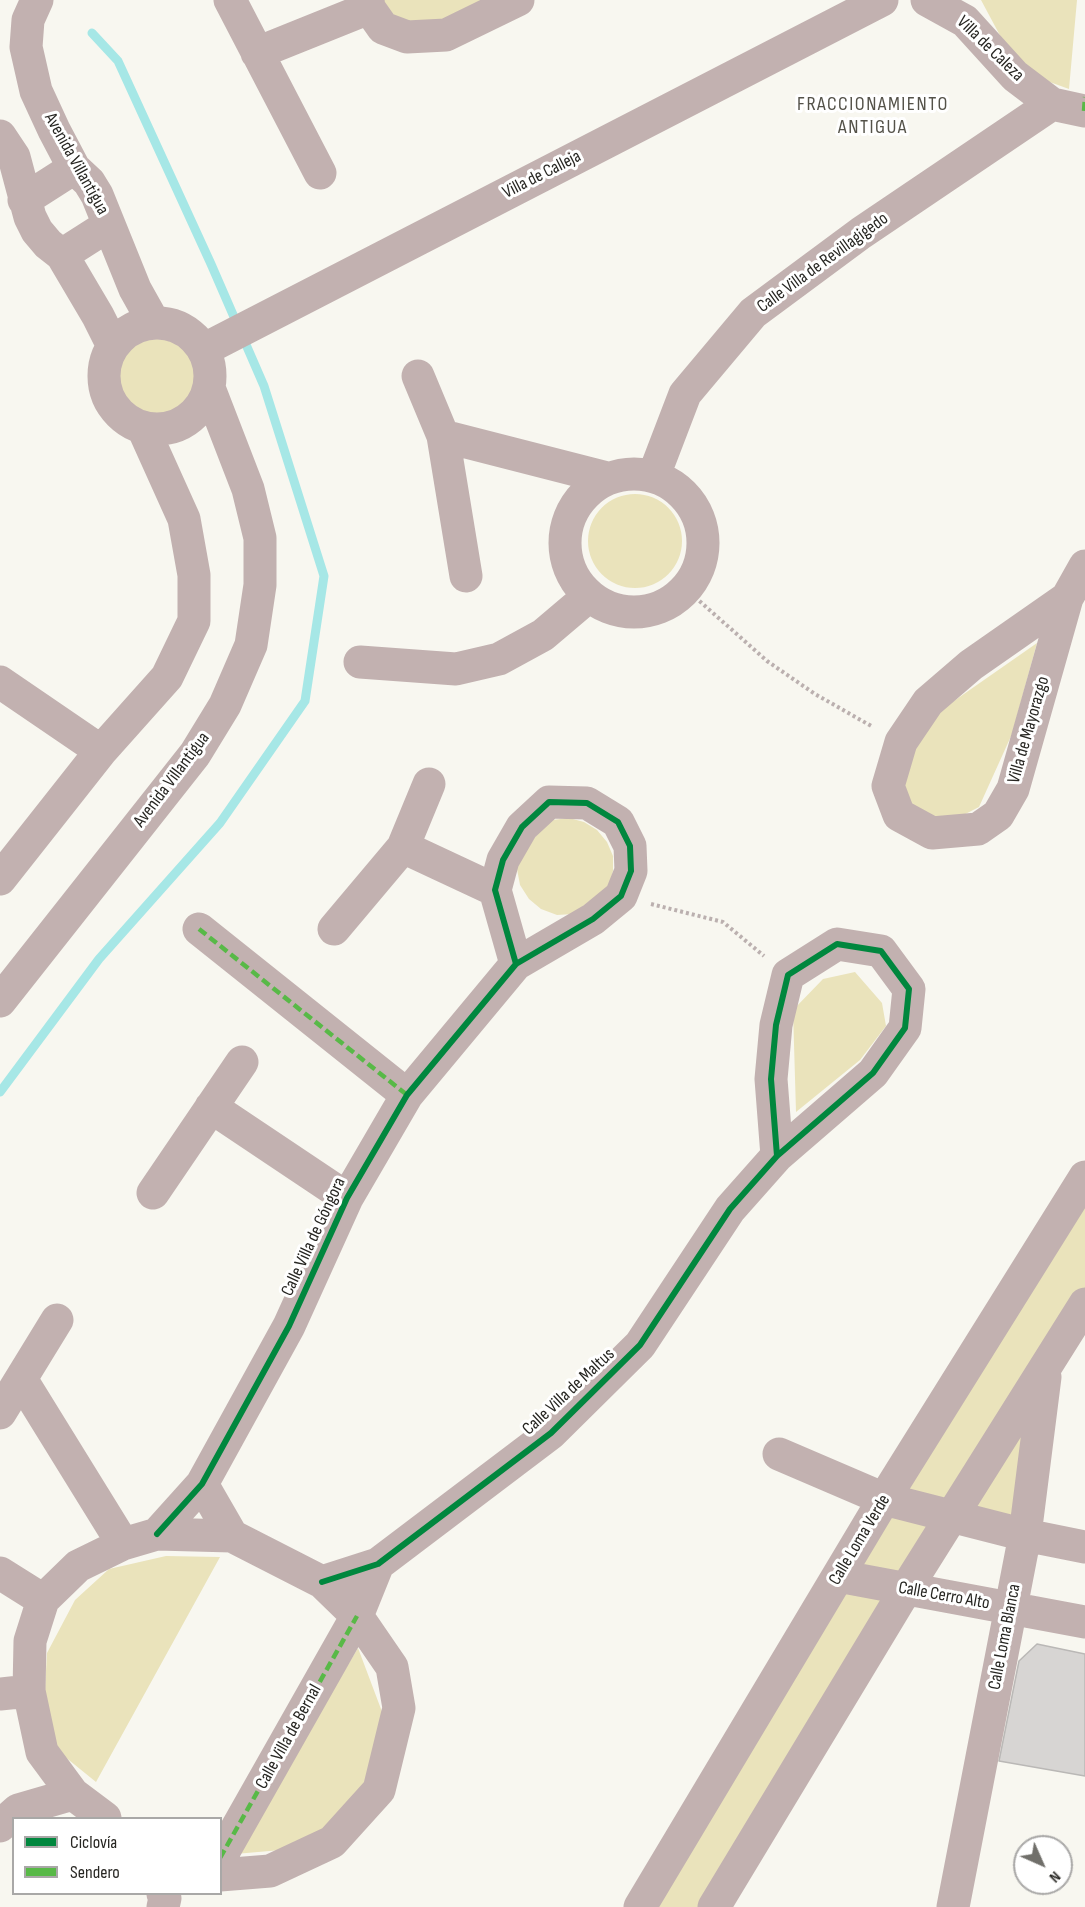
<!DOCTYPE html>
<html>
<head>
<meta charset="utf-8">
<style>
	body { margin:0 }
	#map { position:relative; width:1085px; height:1907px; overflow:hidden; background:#f8f7f0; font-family:"Sofia Sans Condensed",sans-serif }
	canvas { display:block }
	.legend { position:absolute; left:12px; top:1817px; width:210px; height:78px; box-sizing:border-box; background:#fff; border:2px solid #a9a8a7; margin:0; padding:8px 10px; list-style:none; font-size:18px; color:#272622 }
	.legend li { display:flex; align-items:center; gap:12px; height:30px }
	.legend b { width:30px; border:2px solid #a9a8a7 }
	.north { position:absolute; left:1013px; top:1835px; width:60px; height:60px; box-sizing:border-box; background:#fff; border:2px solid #a9a8a7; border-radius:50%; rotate:135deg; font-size:16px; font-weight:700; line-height:24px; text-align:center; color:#272622 }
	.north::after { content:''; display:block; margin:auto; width:21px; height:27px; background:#706f6a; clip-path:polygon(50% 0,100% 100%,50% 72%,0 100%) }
</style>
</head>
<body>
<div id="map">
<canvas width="1085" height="1907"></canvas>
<ul class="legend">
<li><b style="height:8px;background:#00873e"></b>Ciclovía</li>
<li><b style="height:8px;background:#58b947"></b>Sendero</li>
</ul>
<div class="north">N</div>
</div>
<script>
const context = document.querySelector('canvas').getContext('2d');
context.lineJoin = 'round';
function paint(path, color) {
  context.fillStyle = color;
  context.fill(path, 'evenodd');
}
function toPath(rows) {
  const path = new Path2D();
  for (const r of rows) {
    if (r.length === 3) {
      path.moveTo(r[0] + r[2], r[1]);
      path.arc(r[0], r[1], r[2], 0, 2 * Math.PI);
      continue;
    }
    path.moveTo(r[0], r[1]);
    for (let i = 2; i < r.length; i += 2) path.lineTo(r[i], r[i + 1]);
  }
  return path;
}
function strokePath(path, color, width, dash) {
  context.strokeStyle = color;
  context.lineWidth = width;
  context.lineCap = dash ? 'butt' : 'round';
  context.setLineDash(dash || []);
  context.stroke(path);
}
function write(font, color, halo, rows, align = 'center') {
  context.font = font + ' "Sofia Sans Condensed",sans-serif';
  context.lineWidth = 6;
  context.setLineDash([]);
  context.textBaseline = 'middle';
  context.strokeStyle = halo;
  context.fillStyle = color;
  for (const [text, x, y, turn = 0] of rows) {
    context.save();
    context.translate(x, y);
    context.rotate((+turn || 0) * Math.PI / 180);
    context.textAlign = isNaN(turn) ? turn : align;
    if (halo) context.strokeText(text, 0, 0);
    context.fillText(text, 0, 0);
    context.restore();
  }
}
paint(toPath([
	[381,0,489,0,440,27,397,20],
	[981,0,1077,0,1069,89,1036,77,1004,43],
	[157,378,39],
	[635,541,47],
	[1037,643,1012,734,979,807,944,825,920,815,901,796,914,747,941,710],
	[569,818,584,822,597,830,607,842,613,856,613,871,609,886,573,914,557,915,541,909,529,899,520,885,517,869,519,853,552,820],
	[855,972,882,1003,886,1026,860,1060,796,1112,793,1010,823,979],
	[1085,1176,1085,1307,1046,1370,1025,1535,952,1517,714,1907,640,1907],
	[166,1556,220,1557,96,1782,59,1752,44,1707,47,1653,75,1600,109,1569],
	[358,1648,384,1717,367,1787,323,1834,281,1850,235,1854]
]), '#eae3bb');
strokePath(toPath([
	[0,1092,99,959,220,823,305,701,324,576,264,386,211,264,118,61,92,33]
]), '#a6e7e6', 9);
const building = toPath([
	[1037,1644,1085,1654,1085,1776,999,1761,1019,1661,1037,1644]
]);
paint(building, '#d7d5d3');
strokePath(building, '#bab8b6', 1.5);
strokePath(toPath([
	[686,589,767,661,815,694,873,727],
	[651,904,723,922,764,956]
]), '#bbb0af', 4, [3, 3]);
strokePath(toPath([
	[37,0,28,20,26,47,36,91,54,130,74,168,89,182,97,195,135,289,154,323],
	[230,0,320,173],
	[368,0,369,8,383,28,407,37,446,35,518,0],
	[927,0,965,21,1015,76,1052,104,1085,111],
	[257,53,369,8],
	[0,136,14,157,30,217,37,231,48,244,62,255,98,316,113,346],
	[24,200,74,168],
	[62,255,109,225],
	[157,376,53],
	[203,350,882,0],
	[418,376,443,436,466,576],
	[443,436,607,478],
	[634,543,69],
	[654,475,685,394,753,313,861,233,1052,104],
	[1067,598,971,665,928,702,901,742,888,786,899,815,932,833,978,829,998,815,1013,789,1067,598,1085,566],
	[360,662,456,669,499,659,543,635,589,596],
	[0,682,101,751],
	[403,847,495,890],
	[0,879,101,751,167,677,194,621,194,575,184,519,143,428],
	[199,929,407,1095],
	[334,929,403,847,429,784],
	[0,1001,195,754,225,705,251,645,260,585,260,538,248,489,209,388],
	[211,1107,347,1198],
	[153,1193,242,1062],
	[21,1379,123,1544],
	[0,1413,57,1320],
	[779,1454,884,1499,1025,1535,1085,1547],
	[202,1484,232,1536],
	[157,1534,202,1484,289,1326,347,1198,407,1095,516,964,593,919,621,896,631,871,630,846,618,822,587,803,549,802,522,827,503,860,495,890,516,964],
	[0,1573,43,1600],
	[838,1576,1085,1622],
	[322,1582,378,1564,551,1433,640,1345,730,1209,777,1156,873,1073,905,1028,909,989,881,951,837,944,788,975,776,1025,771,1079,777,1156],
	[0,1694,29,1691],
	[105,1818,73,1794,42,1752,29,1691,30,1641,43,1600,78,1566,123,1544,157,1534,232,1536,322,1582,357,1616,392,1667,399,1708,379,1790,332,1842,270,1871,220,1875],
	[0,1826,18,1810,73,1794],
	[220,1858,357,1616,378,1564],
	[163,1894,165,1898,163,1907],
	[640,1907,884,1499,1085,1177],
	[714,1907,906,1589,1085,1304],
	[953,1907,1025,1535,1045,1377]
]), '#c2b1b0', 33);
strokePath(toPath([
	[1084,111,1085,97],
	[199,929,407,1095],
	[220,1858,357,1616]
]), '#58b947', 4.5, [9, 4.5]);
strokePath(toPath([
	[157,1534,202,1484,289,1326,347,1198,407,1095,516,964,593,919,621,896,631,871,630,846,618,822,587,803,549,802,522,827,503,860,495,890,516,964],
	[322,1582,378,1564,551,1433,640,1345,730,1209,777,1156,873,1073,905,1028,909,989,881,951,837,944,788,975,776,1025,771,1079,777,1156]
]), '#00873e', 6);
write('18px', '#272622', '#fff', [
	["Villa de Caleza",990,49,44],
	["Avenida Villantigua",76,164,61],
	["Villa de Calleja",542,175,-27],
	["Calle Villa de Revillagigedo",823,263,-36],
	["Villa de Mayorazgo",1029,730,-74],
	["Avenida Villantigua",172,780,-53],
	["Calle Villa de Góngora",314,1237,-65],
	["Calle Villa de Maltus",569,1392,-43],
	["Calle Loma Verde",860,1540,-59],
	["Calle Cerro Alto",944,1596,10],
	["Calle Loma Blanca",1005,1637,-79],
	["Calle Villa de Bernal",289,1737,-61]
]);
context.letterSpacing = '1.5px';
write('20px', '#545249', '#fff', [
	["FRACCIONAMIENTO",873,105],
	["ANTIGUA",873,128]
]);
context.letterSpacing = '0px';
</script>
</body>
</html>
